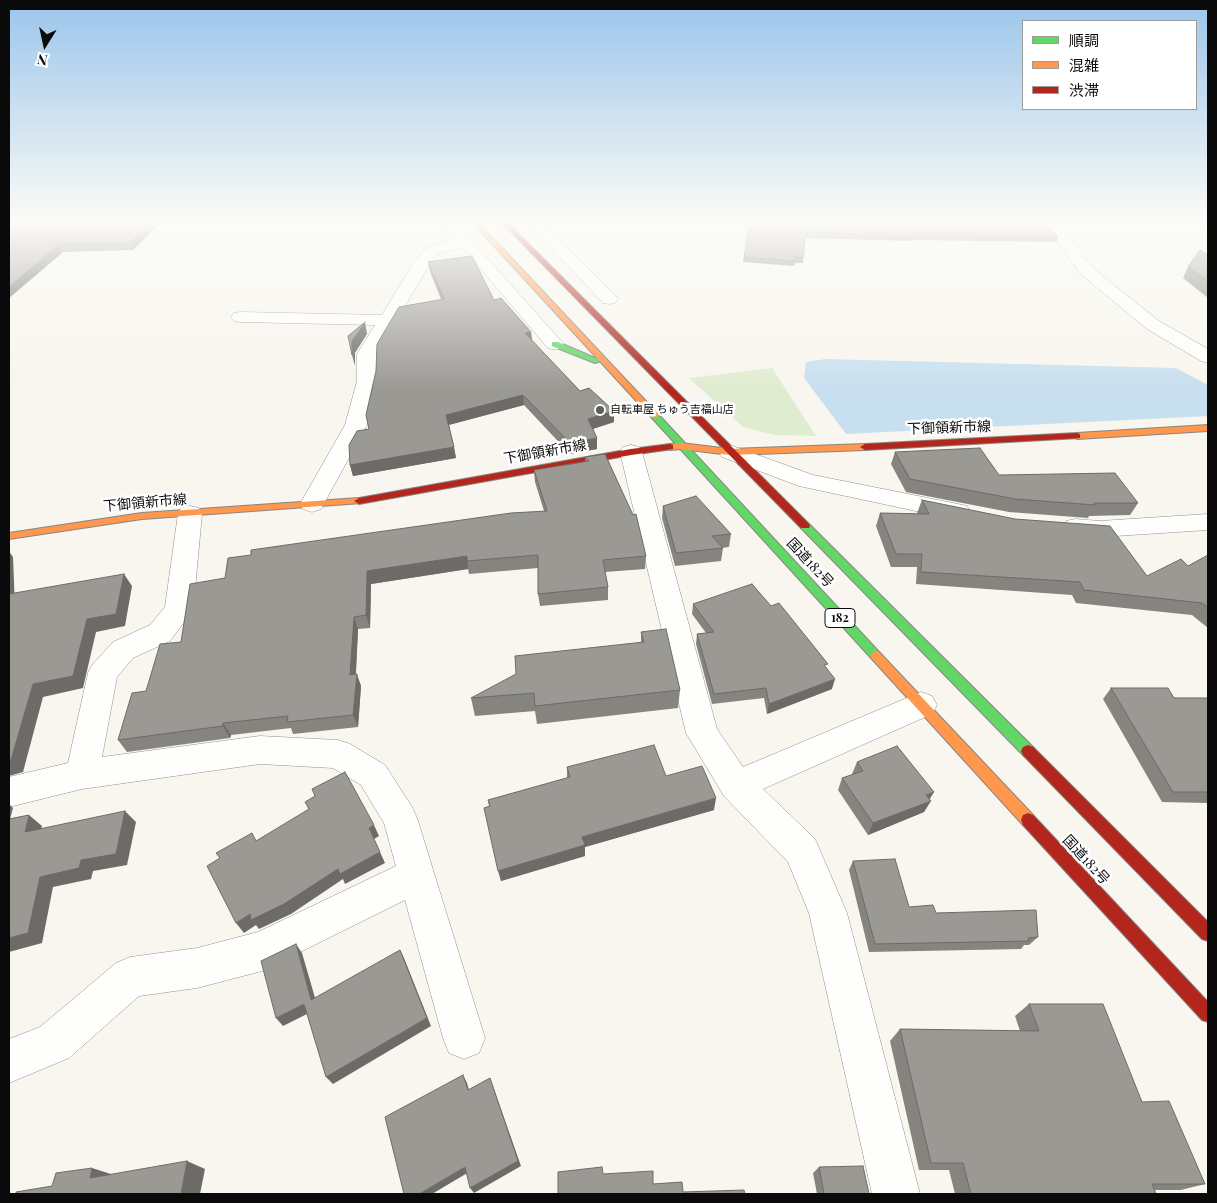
<!DOCTYPE html>
<html>
<head>
<meta charset="utf-8">
<style>
	body { margin:0 }
	#map { position:relative; width:1217px; height:1203px; overflow:hidden; background:#f8f6ee; font-family:"Playfair Display","Noto Sans JP",serif }
	canvas { display:block }
	.frame { position:absolute; inset:0; border:10px solid #0a0a0a; pointer-events:none }
	.legend { position:absolute; left:1022px; top:20px; width:175px; height:90px; box-sizing:border-box; background:#fff; border:1px solid #9d9d9d; margin:0; padding:6px 9px; list-style:none; font-size:15px; color:#0a0a0a }
	.legend li { display:flex; align-items:center; gap:10px; height:25px }
	.legend b { width:25px; border:1px solid #9d9d9d }
	.north { position:absolute; left:20px; top:20px; width:50px; height:50px; -webkit-text-stroke:4px #fff; paint-order:stroke; rotate:190deg; font-size:14px; font-weight:700; line-height:20px; text-align:center; color:#0a0a0a }
	.north::after { content:''; display:block; margin:auto; width:18px; height:22px; background:#0a0a0a; clip-path:polygon(50% 0,100% 100%,50% 72%,0 100%) }
</style>
</head>
<body>
<div id="map">
<canvas width="1217" height="1203"></canvas>
<div class="frame"></div>
<ul class="legend">
<li><b style="height:6px;background:#63d668"></b>順調</li>
<li><b style="height:6px;background:#ff974d"></b>混雑</li>
<li><b style="height:6px;background:#b3261e"></b>渋滞</li>
</ul>
<div class="north">N</div>
</div>
<script>
const context = document.querySelector('canvas').getContext('2d');
context.lineJoin = 'round';
function paint(path, color) {
  context.fillStyle = color;
  context.fill(path, 'evenodd');
}
function toPath(rows) {
  const path = new Path2D();
  for (const r of rows) {
    path.moveTo(r[0], r[1]);
    for (let i = 2; i < r.length; i += 2) path.lineTo(r[i], r[i + 1]);
  }
  return path;
}
function strokePath(path, color, width, dash) {
  context.strokeStyle = color;
  context.lineWidth = width;
  context.lineCap = dash ? 'butt' : 'round';
  context.setLineDash(dash || []);
  context.stroke(path);
}
function write(font, color, halo, rows, align = 'center') {
  context.font = font + ' "Playfair Display","Noto Sans JP",serif';
  context.lineWidth = 5;
  context.setLineDash([]);
  context.textBaseline = 'middle';
  context.strokeStyle = halo;
  context.fillStyle = color;
  for (const [text, x, y, turn = 0] of rows) {
    context.save();
    context.translate(x, y);
    context.rotate((+turn || 0) * Math.PI / 180);
    context.textAlign = isNaN(turn) ? turn : align;
    if (halo) context.strokeText(text, 0, 0);
    context.fillText(text, 0, 0);
    context.restore();
  }
}
paint(toPath([
	[772,368,816,436,775,435,743,427,689,378]
]), '#e0ecd0');
paint(toPath([
	[825,359,1176,368,1208,385,1208,416,846,434,804,378,806,362]
]), '#c8dfef');
const street = toPath([
	[438,220,453,220,564,344,562,348,555,350,548,348,462,247,435,255,377,354,377,381,367,425,321,509,312,512,303,509,300,504,345,425,357,381,357,354,375,325,240,322,234,321,231,317,234,313,240,312,382,315,412,265,425,249,455,239,438,220],
	[525,220,540,220,615,295,618,299,615,303,609,304,603,303,525,220],
	[719,220,891,220,908,221,913,222,915,225,913,228,908,229,726,224,719,220],
	[1043,220,1057,220,1090,265,1100,274,1159,321,1208,349,1208,363,1201,361,1147,329,1088,280,1078,271,1043,220],
	[631,445,639,447,642,452,717,729,743,767,921,692,932,696,937,705,932,714,763,789,815,839,847,913,920,1194,872,1194,809,913,788,862,724,796,686,733,620,452,623,447,631,445],
	[730,445,813,475,958,504,967,506,970,512,967,518,958,520,799,486,722,457,719,452,722,447,730,445],
	[190,506,199,508,202,514,193,610,170,641,133,658,117,677,102,757,260,736,338,740,350,744,385,765,412,807,417,818,485,1038,479,1053,464,1059,449,1053,443,1038,405,900,262,971,197,988,139,996,69,1058,9,1083,9,1039,40,1027,116,963,130,957,197,948,258,932,396,866,384,823,361,785,333,768,260,764,82,789,9,807,9,777,68,763,88,673,92,665,113,642,150,625,165,607,178,514,181,508,190,506],
	[1208,514,1208,530,1100,537,1066,533,1063,527,1066,521,1075,519,1100,521,1208,514]
]);
const fast = toPath([
	[552,342,558,342,602,361,595,363,552,346,552,342],
	[655,413,658,414,880,653,882,656,880,659,872,659,652,418,651,416,655,413],
	[805,523,809,524,1033,747,1035,751,1033,755,1028,757,1023,755,801,528,800,526,801,524,805,523]
]);
const slow = toPath([
	[470,220,476,220,658,414,658,418,652,418,470,220],
	[1208,425,1208,431,1077,439,1073,436,1077,433,1208,425],
	[681,443,730,449,865,444,870,447,865,450,730,455,681,449,670,450,665,447,670,444,681,443],
	[359,498,364,501,362,503,142,519,9,539,9,533,142,513,359,498],
	[876,651,880,653,1033,815,1035,820,1033,825,1028,827,1023,825,872,659,870,656,872,653,876,651]
]);
const jam = toPath([
	[499,220,505,220,809,524,810,526,809,528,801,528,499,220],
	[1077,433,1080,434,1080,438,865,450,860,447,865,444,1077,433],
	[670,444,673,445,673,449,631,455,359,504,354,501,359,498,631,449,670,444],
	[1028,745,1033,747,1208,922,1208,941,1202,939,1023,755,1021,751,1023,747,1028,745],
	[1028,813,1033,815,1208,1002,1208,1022,1202,1020,1023,825,1021,820,1023,815,1028,813]
]);
strokePath(street, '#91908d', 1);
strokePath(fast, '#888783', 2);
strokePath(slow, '#888783', 2);
strokePath(jam, '#888783', 2);
paint(street, '#fefefc');
paint(fast, '#63d668');
paint(slow, '#ff974d');
paint(jam, '#b3261e');
paint(toPath([
	[163,220,133,250,63,252,9,298,9,231],
	[913,220,1043,220,1058,237,1056,242,910,240,910,241,805,238,803,263,795,263,794,266,743,262,750,221,909,226,916,223],
	[1208,255,1208,298,1183,278,1188,267],
	[428,262,494,300,531,332,532,340,580,391,614,411,614,422,593,429,597,449,570,454,524,405,449,425,456,458,353,476,350,465,441,299,430,272],
	[895,452,999,475,1138,503,1130,515,1089,516,1088,518,1009,512,906,492,891,464],
	[605,454,646,556,645,569,605,572,608,587,608,600,540,606,538,594,538,568,469,574,468,569,371,584,370,628,358,629,356,674,361,686,358,727,293,734,291,728,231,735,230,738,127,752,118,740,146,691,225,578,544,511,535,482,534,470,585,462,585,457],
	[922,500,1147,576,1188,566,1208,555,1208,628,1192,615,1076,603,1072,595,916,584,917,567,891,567,876,526,880,513,918,514,917,513],
	[663,506,731,534,729,547,722,548,723,548,721,561,675,566,662,518],
	[693,604,827,668,832,689,767,714,764,698,712,704,696,644,697,634,706,633,692,614],
	[641,632,680,690,678,708,537,724,535,711,475,716,471,698,641,643],
	[1111,688,1174,698,1208,698,1208,803,1162,802,1103,699],
	[857,762,930,799,924,812,868,835,838,790,842,778,852,775,852,774],
	[567,767,666,776,714,810,585,847,585,856,501,881,488,800,567,778],
	[853,861,909,907,1038,937,1029,945,1024,945,1021,949,869,952,849,870],
	[1029,1004,1142,1102,1205,1184,1181,1190,1155,1190,1156,1194,955,1194,949,1170,919,1170,890,1041,900,1029,1020,1031,1015,1016],
	[819,1167,869,1194,817,1194,813,1173]
]), '#85847f');
paint(toPath([
	[152,220,163,220,133,250,130,243],
	[59,244,63,252,9,298,9,287],
	[365,322,367,334,355,353,355,366,352,355,352,341],
	[531,332,532,342,525,333],
	[523,395,524,405,448,425,446,415],
	[614,411,614,422,589,430,588,419],
	[597,438,597,449,570,454,570,443],
	[454,447,456,458,353,476,350,465],
	[9,551,13,557,15,607,9,599],
	[467,556,468,569,371,584,370,628,366,615,367,571],
	[124,574,132,586,125,626,96,632,83,688,43,697,23,772,9,776,9,761,33,684],
	[354,617,358,629,355,687,350,675],
	[357,674,361,686,358,727,353,715],
	[835,679,832,689,767,714,769,704],
	[223,723,231,735,230,738,223,726],
	[934,792,928,802,931,801,924,812,868,835,873,823,926,795],
	[716,798,714,810,585,847,585,856,501,881,498,871,582,837],
	[9,804,13,808,9,823],
	[125,811,136,822,127,865,93,871,91,879,53,887,42,943,9,952,9,938,40,877,81,860],
	[29,815,42,826,37,843,25,832],
	[374,825,379,836,374,839,369,828],
	[380,852,385,863,345,884,343,879,291,914,259,929,256,925,244,933,236,923,250,914,338,869],
	[296,944,302,953,318,1008,311,1000],
	[400,950,404,958,431,1026,333,1084,326,1077],
	[304,1004,311,1012,283,1026,276,1018],
	[463,1075,467,1083,471,1097,468,1090],
	[490,1078,521,1166,474,1193,470,1188],
	[187,1161,205,1169,200,1194,181,1194],
	[465,1167,469,1172,432,1194,419,1194],
	[92,1168,114,1175,90,1178]
]), '#6c6b68');
const building = toPath([
	[22,220,152,220,130,243,59,244,9,287,9,231,10,230,22,220],
	[917,220,1043,220,1058,237,910,234,911,236,806,232,803,258,795,257,795,261,744,257,750,221,909,226,916,224,917,220],
	[1200,250,1208,255,1208,282,1188,267,1200,250],
	[472,256,494,300,501,298,531,332,525,333,580,391,589,388,614,411,588,419,597,438,570,443,523,395,446,415,454,447,350,465,349,445,357,431,369,429,366,415,376,371,377,344,399,307,444,299,428,262,472,256],
	[365,322,352,341,352,355,348,336,365,322],
	[980,448,999,475,1115,473,1138,503,1094,503,1095,505,1015,499,910,479,895,452,980,448],
	[605,454,633,515,636,514,646,556,603,560,608,587,538,594,538,555,467,561,467,556,367,571,366,615,354,617,350,675,357,674,353,715,287,722,288,716,223,723,223,726,118,740,132,693,146,691,160,644,181,642,190,584,225,578,228,558,251,555,251,550,511,513,547,511,534,470,589,461,585,457,605,454],
	[696,496,731,534,712,536,723,548,676,553,663,506,696,496],
	[922,500,1015,519,1110,526,1147,576,1181,559,1188,566,1208,555,1208,607,1202,603,1084,590,1080,582,921,572,922,554,896,554,880,513,929,514,922,500],
	[124,574,116,614,87,619,73,676,33,684,11,760,9,761,9,594,124,574],
	[752,584,771,606,779,603,828,664,824,665,835,679,769,704,766,688,714,694,697,634,714,632,693,604,752,584],
	[666,629,680,690,535,706,534,693,471,698,516,674,515,656,644,642,641,632,666,629],
	[1111,688,1168,688,1174,698,1208,698,1208,792,1173,792,1111,688],
	[654,745,666,776,702,766,716,798,582,837,585,845,498,871,484,808,490,806,488,800,570,777,567,767,654,745],
	[897,746,934,792,926,795,931,801,873,823,842,778,863,771,857,762,897,746],
	[345,772,374,825,369,828,380,852,340,874,338,869,284,904,251,920,250,914,236,923,207,866,220,858,216,853,252,833,256,841,309,809,305,802,315,796,312,789,345,772],
	[125,811,116,854,81,860,79,868,40,877,28,933,9,938,9,819,29,815,25,832,125,811],
	[895,859,909,907,933,905,936,913,1036,910,1038,937,1028,938,1029,941,875,944,853,861,895,859],
	[296,944,311,1000,400,950,427,1018,326,1077,304,1004,276,1018,261,961,296,944],
	[1029,1004,1103,1004,1142,1102,1169,1101,1205,1184,1152,1184,1156,1194,971,1194,963,1163,931,1163,900,1029,1039,1031,1029,1004],
	[463,1075,468,1090,490,1078,518,1161,470,1188,465,1167,419,1194,404,1194,385,1117,463,1075],
	[187,1161,181,1194,16,1194,16,1192,52,1186,56,1173,92,1168,90,1178,187,1161],
	[863,1166,869,1194,824,1194,819,1167,863,1166],
	[602,1167,603,1174,653,1171,653,1184,682,1182,683,1192,744,1190,745,1194,558,1194,558,1172,602,1167]
]);
paint(building, '#9b9994');
strokePath(building, '#6c6b68', 1);
const sky = context.createLinearGradient(0, 0, 0, 389);
sky.addColorStop(0, '#9bc5eb');
sky.addColorStop(0.57, '#fcfbf7');
sky.addColorStop(1, '#fcfbf700');
context.fillStyle = sky;
context.fillRect(0, 0, 1217, 389);
for (const [x, y, r, color] of [
	[600,410,5,"#5d5d5a"]
]) {
  const dot = new Path2D();
  dot.arc(x, y, r, 0, 2 * Math.PI);
  context.fillStyle = color;
  context.fill(dot);
  strokePath(dot, '#fff', 2);
}
write('11px', '#0a0a0a', '#fff', [
	["自転車屋 ちゅう吉福山店",610,410]
], 'left');
for (const [x, y, w] of [
	[840,618,30]
]) {
  const box = new Path2D();
  box.roundRect(x - w / 2, y - 9.5, w, 19, 4);
  context.fillStyle = '#fff';
  context.fill(box);
  strokePath(box, '#0a0a0a', 1);
}
write('bold 12px', '#0a0a0a', null, [
	["182",840,618]
]);
write('14px', '#0a0a0a', '#fff', [
	["下御領新市線",949,428,-2],
	["下御領新市線",545,452,-10],
	["下御領新市線",145,503,-5],
	["国道182号",810,563,47],
	["国道182号",1086,860,47]
]);
</script>
</body>
</html>
